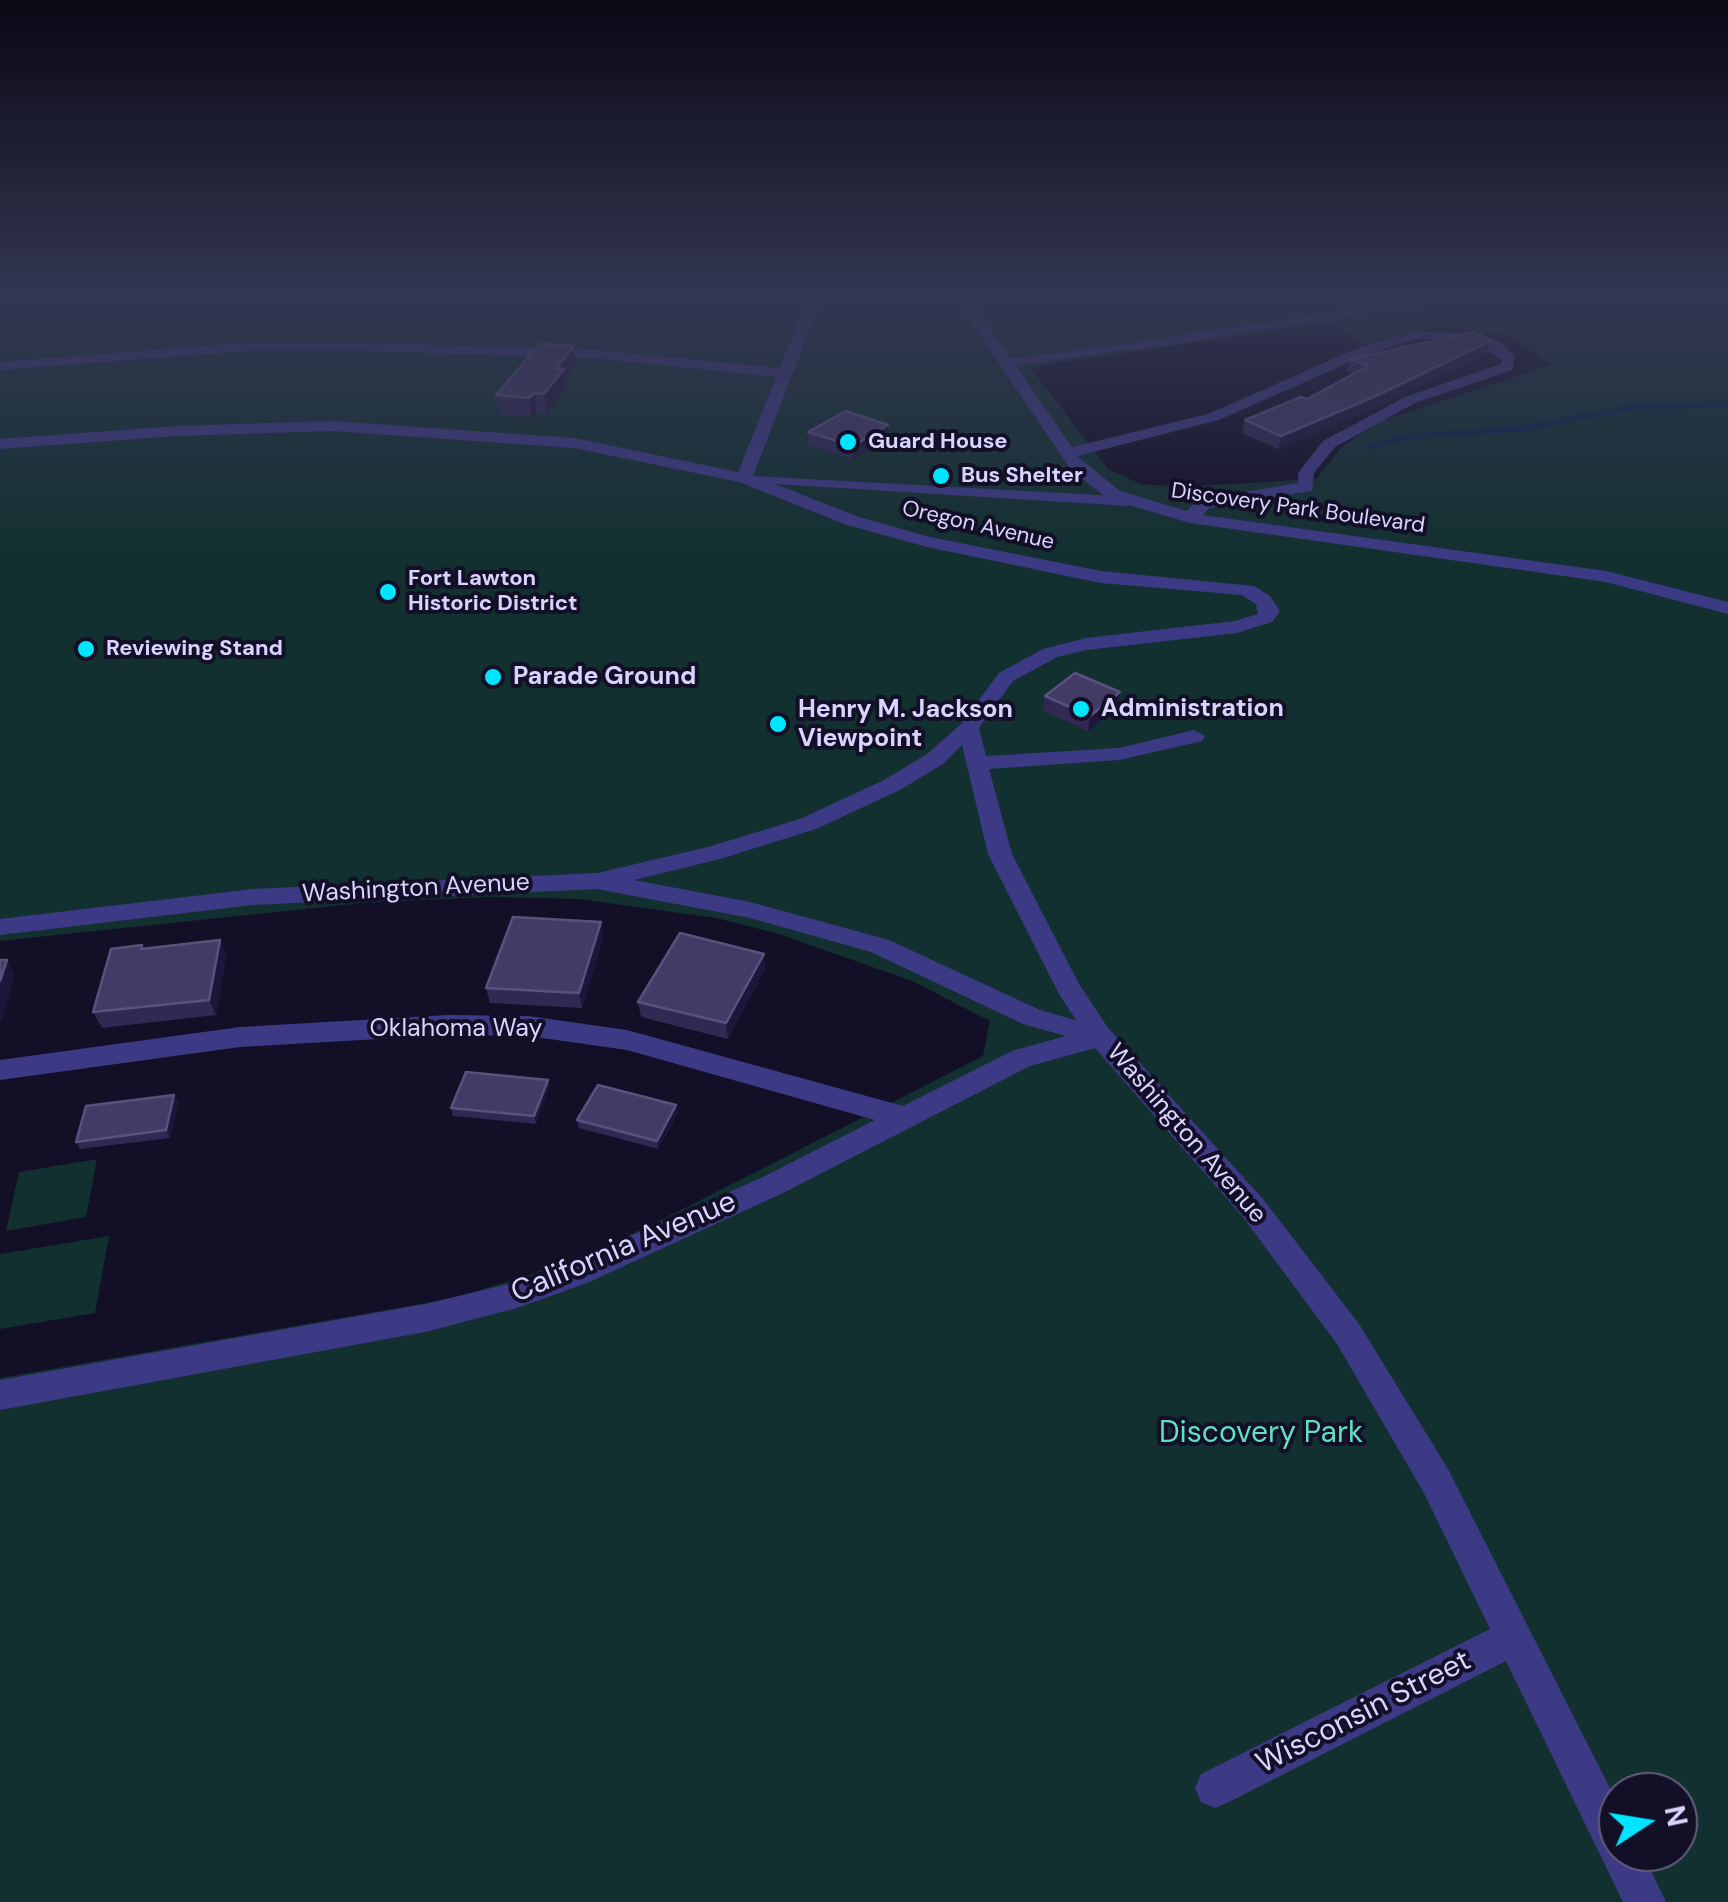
<!DOCTYPE html>
<html>
<head>
<meta charset="utf-8">
<style>
	body { margin:0 }
	#map { position:relative; width:1728px; height:1902px; overflow:hidden; background:#130f26; font-family:"DM Sans",sans-serif }
	canvas { display:block }
	.north { position:absolute; left:1598px; top:1772px; width:100px; height:100px; box-sizing:border-box; background:#130f26; border:2px solid #625e7d; border-radius:50%; rotate:78deg; font-size:28px; font-weight:700; line-height:40px; text-align:center; color:#d9d4ff }
	.north::after { content:''; display:block; margin:auto; width:35px; height:45px; background:#00e5ff; clip-path:polygon(50% 0,100% 100%,50% 72%,0 100%) }
</style>
</head>
<body>
<div id="map">
<canvas width="1728" height="1902"></canvas>
<div class="north">N</div>
</div>
<script>
const context = document.querySelector('canvas').getContext('2d');
context.lineJoin = 'round';
function paint(path, color) {
  context.fillStyle = color;
  context.fill(path, 'evenodd');
}
function toPath(rows) {
  const path = new Path2D();
  for (const r of rows) {
    path.moveTo(r[0], r[1]);
    for (let i = 2; i < r.length; i += 2) path.lineTo(r[i], r[i + 1]);
  }
  return path;
}
function strokePath(path, color, width, dash) {
  context.strokeStyle = color;
  context.lineWidth = width;
  context.lineCap = dash ? 'butt' : 'round';
  context.setLineDash(dash || []);
  context.stroke(path);
}
function write(font, color, halo, rows, align = 'center') {
  context.font = font + ' "DM Sans",sans-serif';
  context.lineWidth = 8;
  context.setLineDash([]);
  context.textBaseline = 'middle';
  context.strokeStyle = halo;
  context.fillStyle = color;
  for (const [text, x, y, turn = 0] of rows) {
    context.save();
    context.translate(x, y);
    context.rotate((+turn || 0) * Math.PI / 180);
    context.textAlign = isNaN(turn) ? turn : align;
    if (halo) context.strokeText(text, 0, 0);
    context.fillText(text, 0, 0);
    context.restore();
  }
}
paint(toPath([
	[0,295,1728,295,1728,1902,0,1902,0,1378,454,1298,526,1276,604,1247,685,1208,983,1056,990,1021,912,981,779,934,716,918,579,899,489,897,362,903,0,941],
	[1330,322,1362,344,1439,327,1508,335,1552,365,1381,421,1343,446,1316,479,1182,487,1141,484,1108,469,1030,367],
	[1618,1792,1678,1792,1678,1852,1618,1852],
	[97,1159,86,1217,6,1231,19,1172],
	[109,1236,95,1313,0,1329,0,1254]
]), '#12302f');
strokePath(toPath([
	[1373,447,1404,437,1525,428,1635,407,1728,404]
]), '#0c2248', 6);
paint(toPath([
	[1135,343,1139,344,1139,348,1007,367,1001,363,1007,359,1135,343]
]), '#3d3a85');
paint(toPath([
	[809,295,823,295,753,476,1135,497,1138,501,1129,506,775,484,859,517,930,537,1101,571,1254,586,1270,596,1280,611,1272,622,1237,633,1086,650,1057,657,1013,681,979,728,986,756,1119,748,1194,730,1205,736,1202,741,1119,760,989,769,1012,854,1079,984,1114,1037,1110,1044,1092,1044,1059,994,988,854,962,745,943,764,900,790,816,829,720,859,597,889,585,881,589,875,708,847,800,819,884,780,927,754,961,724,999,673,1043,649,1086,638,1235,621,1258,614,1256,604,1242,595,1101,583,927,547,847,525,739,482,574,448,332,431,177,436,0,449,0,439,177,426,332,421,574,438,738,472,776,377,594,358,371,351,243,351,0,370,0,362,243,343,371,343,594,350,780,368,809,295],
	[1450,295,1483,295,1135,350,1128,346,1135,342,1450,295]
]), '#3d3a85');
paint(toPath([
	[953,295,967,295,1072,447,1208,414,1358,348,1411,332,1480,333,1504,345,1515,356,1512,370,1415,403,1335,447,1314,473,1312,491,1209,508,1203,515,1606,571,1728,602,1728,614,1606,582,1190,523,1108,499,1071,470,953,295],
	[1417,339,1472,340,1502,360,1501,364,1405,397,1323,441,1298,473,1298,483,1197,500,1187,511,1120,491,1077,456,1219,420,1368,354,1417,339],
	[597,873,750,902,889,940,1040,1010,1110,1030,1263,1199,1359,1324,1448,1469,1618,1804,1618,1852,1642,1852,1666,1902,1623,1902,1506,1661,1229,1802,1215,1808,1201,1802,1195,1788,1201,1774,1490,1629,1424,1493,1337,1344,1243,1217,1095,1048,1030,1066,783,1193,587,1283,517,1308,425,1332,0,1410,0,1380,425,1304,517,1282,565,1265,763,1177,875,1120,627,1050,528,1036,448,1035,240,1047,0,1080,0,1060,240,1027,448,1015,528,1016,627,1030,903,1106,1012,1051,1066,1036,1023,1024,871,952,750,918,597,889,253,905,0,935,0,919,253,889,597,873]
]), '#3d3a85');
paint(toPath([
	[1490,341,1486,354,1373,409,1278,449,1242,433,1245,420,1307,399,1353,374,1347,371,1350,359],
	[574,346,576,365,565,379,566,388,547,413,537,412,532,417,499,414,496,395],
	[888,425,888,439,853,459,808,445,808,432],
	[1120,692,1118,707,1088,731,1043,711,1045,696],
	[601,922,603,938,582,1008,490,1003,486,988],
	[220,940,226,955,216,1015,102,1028,93,1012,142,945,144,949],
	[765,969,728,1039,641,1017,638,1002],
	[548,1080,549,1087,536,1124,453,1116,451,1108],
	[174,1095,178,1103,170,1138,80,1149,76,1142],
	[676,1105,678,1113,658,1149,579,1128,577,1120]
]), '#312854');
paint(toPath([
	[1490,341,1486,354,1373,409,1278,449,1281,436],
	[574,346,576,365,565,379,566,388,547,413,544,394,556,368],
	[534,393,537,412,532,417,529,398],
	[888,425,888,439,853,459,853,446],
	[1120,692,1118,707,1088,731,1090,716],
	[601,922,603,938,582,1008,579,993],
	[220,940,226,955,216,1015,209,1000],
	[764,954,765,969,728,1039,726,1023],
	[7,960,15,975,2,1021,0,1021,0,981],
	[548,1080,549,1087,536,1124,534,1116],
	[174,1095,178,1103,170,1138,166,1130],
	[676,1105,678,1113,658,1149,657,1141]
]), '#1d163a');
const building = toPath([
	[1475,332,1490,341,1376,396,1281,436,1245,420,1301,397,1307,399,1368,366,1350,359,1475,332],
	[540,344,574,346,556,368,564,369,544,394,534,393,529,398,496,395,540,344],
	[846,411,888,425,853,446,808,432,846,411],
	[1075,673,1120,692,1090,716,1045,696,1075,673],
	[513,917,601,922,579,993,486,988,513,917],
	[680,933,764,954,726,1023,638,1002,680,933],
	[220,940,209,1000,93,1012,111,949,142,945,141,949,220,940],
	[0,960,7,960,0,981,0,960],
	[466,1072,548,1080,534,1116,451,1108,466,1072],
	[598,1085,676,1105,657,1141,577,1120,598,1085],
	[174,1095,166,1130,76,1142,86,1106,174,1095]
]);
paint(building, '#433a66');
strokePath(building, '#5a527e', 2.5);
const sky = context.createLinearGradient(0, 0, 0, 561);
sky.addColorStop(0, '#0a0815');
sky.addColorStop(0.53, '#333752');
sky.addColorStop(1, '#33375200');
context.fillStyle = sky;
context.fillRect(0, 0, 1728, 561);
for (const [x, y, r, color] of [
	[848,442,10,"#00e5ff"],
	[941,476,10,"#00e5ff"],
	[388,592,10,"#00e5ff"],
	[86,649,10,"#00e5ff"],
	[493,677,10,"#00e5ff"],
	[1081,709,10,"#00e5ff"],
	[778,724,10,"#00e5ff"]
]) {
  const dot = new Path2D();
  dot.arc(x, y, r, 0, 2 * Math.PI);
  context.fillStyle = color;
  context.fill(dot);
  strokePath(dot, '#130f26', 4);
}
write('bold 22px', '#d9d4ff', '#130f26', [
	["Guard House",868,442],
	["Bus Shelter",961,476],
	["Fort Lawton",408,579],
	["Historic District",408,604],
	["Reviewing Stand",106,649]
], 'left');
write('22px', '#d9d4ff', '#130f26', [
	["Discovery Park Boulevard",1298,509,8],
	["Oregon Avenue",978,526,13]
]);
write('bold 25px', '#d9d4ff', '#130f26', [
	["Parade Ground",513,677],
	["Administration",1101,709],
	["Henry M. Jackson",798,710],
	["Viewpoint",798,739]
], 'left');
write('25px', '#d9d4ff', '#130f26', [
	["Washington Avenue",416,889,-3],
	["Oklahoma Way",456,1029],
	["Washington Avenue",1186,1134,49]
]);
write('30px', '#d9d4ff', '#130f26', [
	["California Avenue",624,1248,-23],
	["Wisconsin Street",1364,1713,-27]
]);
write('30px', '#5fe0c0', '#130f26', [
	["Discovery Park",1261,1434]
]);
</script>
</body>
</html>
